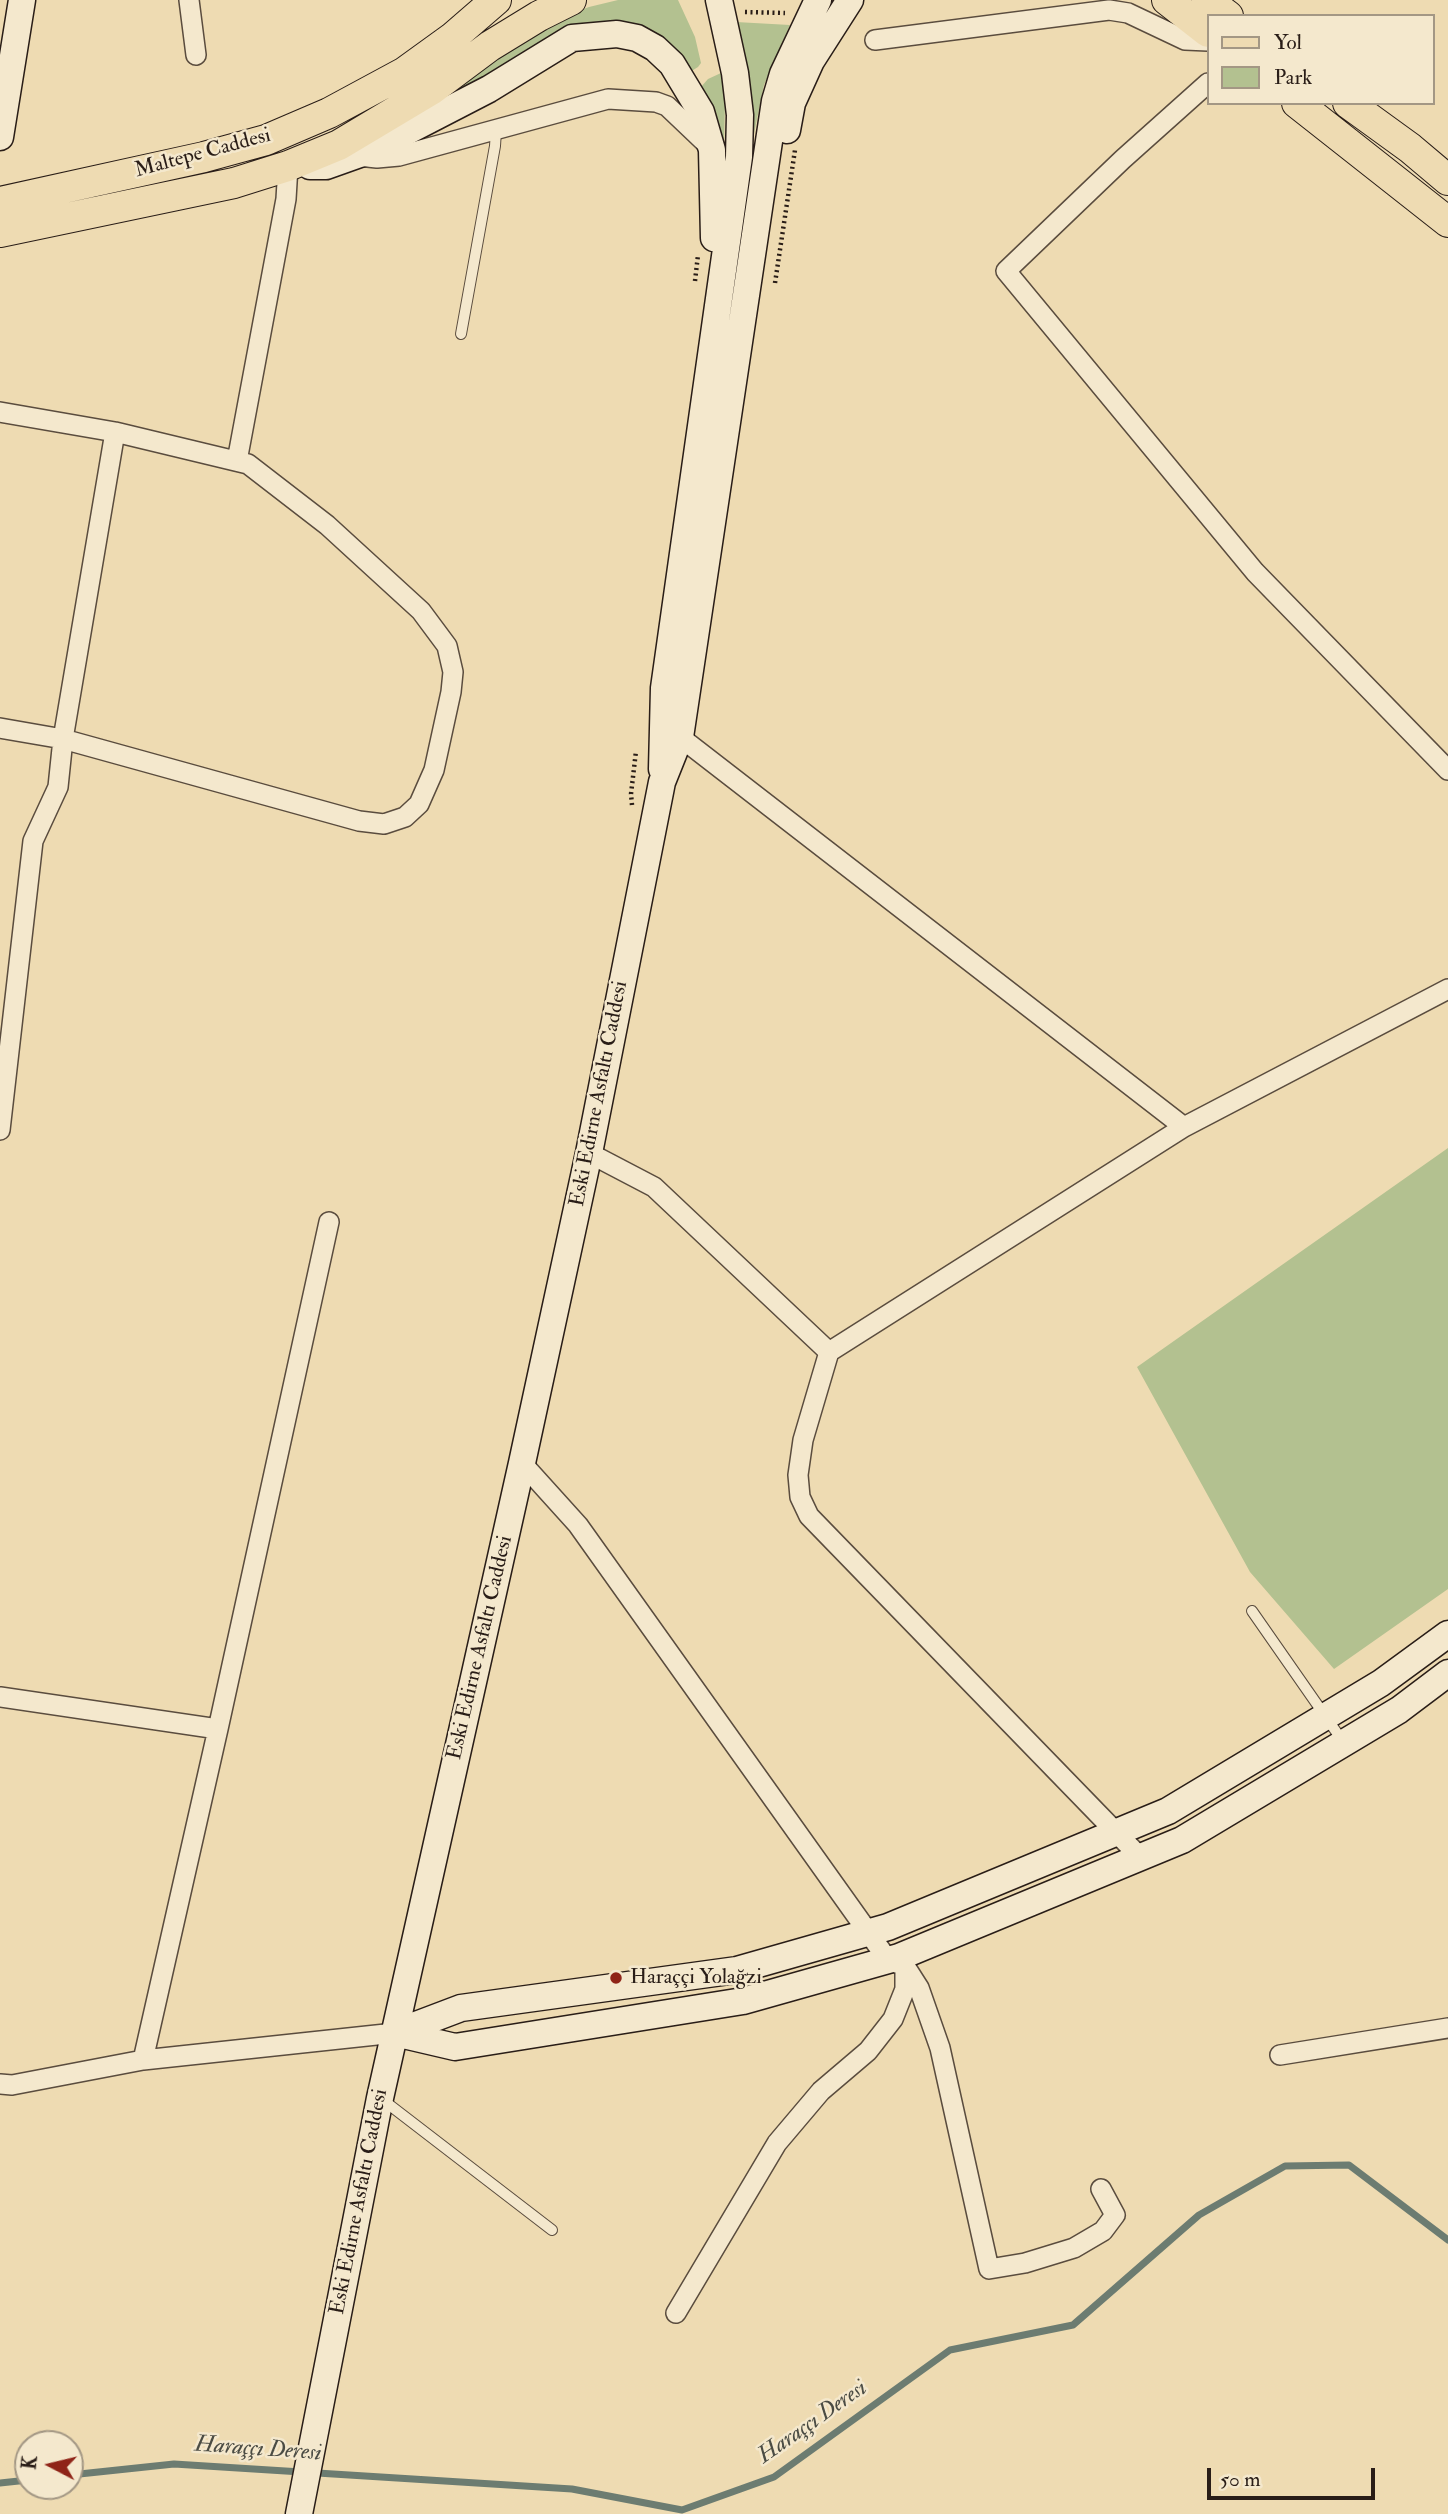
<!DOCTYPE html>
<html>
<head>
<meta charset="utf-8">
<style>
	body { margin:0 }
	#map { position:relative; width:1448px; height:2514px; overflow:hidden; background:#eedbb2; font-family:"IM FELL Double Pica",serif }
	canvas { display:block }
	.legend { position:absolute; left:1207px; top:14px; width:228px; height:91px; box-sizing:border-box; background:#f4e8cd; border:2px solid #a39784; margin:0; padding:9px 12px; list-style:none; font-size:21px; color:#291d17 }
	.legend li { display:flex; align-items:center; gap:14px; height:35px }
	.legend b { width:35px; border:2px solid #a39784 }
	.north { position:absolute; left:14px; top:2430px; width:70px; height:70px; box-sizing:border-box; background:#f4e8cd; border:2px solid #a39784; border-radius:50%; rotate:277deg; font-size:19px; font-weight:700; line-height:28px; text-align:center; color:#291d17 }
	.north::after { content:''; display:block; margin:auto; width:24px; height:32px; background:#8f2418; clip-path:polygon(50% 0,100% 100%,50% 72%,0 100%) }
	.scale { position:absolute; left:1207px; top:2468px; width:168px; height:32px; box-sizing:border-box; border:4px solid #291d17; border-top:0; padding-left:9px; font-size:21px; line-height:24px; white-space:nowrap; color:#291d17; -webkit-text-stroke:5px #f4e8cd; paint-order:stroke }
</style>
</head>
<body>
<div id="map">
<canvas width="1448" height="2514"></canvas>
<ul class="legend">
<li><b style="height:9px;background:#eedbb2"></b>Yol</li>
<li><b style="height:19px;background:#b3c190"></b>Park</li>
</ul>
<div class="north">K</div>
<div class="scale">50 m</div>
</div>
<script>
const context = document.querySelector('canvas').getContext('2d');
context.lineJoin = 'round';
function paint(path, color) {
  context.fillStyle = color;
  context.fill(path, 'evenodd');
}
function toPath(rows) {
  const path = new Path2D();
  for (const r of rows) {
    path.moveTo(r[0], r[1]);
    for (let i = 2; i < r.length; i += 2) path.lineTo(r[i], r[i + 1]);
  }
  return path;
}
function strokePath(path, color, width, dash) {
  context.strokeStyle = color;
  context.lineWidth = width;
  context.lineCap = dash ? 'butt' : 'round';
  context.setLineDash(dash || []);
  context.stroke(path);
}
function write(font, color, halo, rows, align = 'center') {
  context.font = font + ' "IM FELL Double Pica",serif';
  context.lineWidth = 5;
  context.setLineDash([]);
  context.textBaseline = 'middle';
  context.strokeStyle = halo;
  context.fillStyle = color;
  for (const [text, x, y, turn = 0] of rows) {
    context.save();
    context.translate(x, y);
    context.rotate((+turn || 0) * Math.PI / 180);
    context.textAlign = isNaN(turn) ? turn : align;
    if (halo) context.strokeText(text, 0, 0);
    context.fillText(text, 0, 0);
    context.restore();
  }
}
paint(toPath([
	[618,0,678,0,695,37,701,63,698,67,690,72,623,23,410,124,484,64,562,17,589,7],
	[736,22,790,25,764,85,748,163],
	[721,73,725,104,724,145,719,127,700,88,708,79],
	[1448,1148,1448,1589,1334,1669,1250,1572,1137,1367]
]), '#b3c190');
strokePath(toPath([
	[70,2475,174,2464,572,2489,682,2510,774,2477,950,2350,1073,2325,1199,2215,1285,2166,1349,2165,1448,2240],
	[0,2483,28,2480]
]), '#6c7c71', 7);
const service = toPath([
	[461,334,495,146,496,130],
	[1252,1611,1344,1743],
	[383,2100,552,2230]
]);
const minor = toPath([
	[189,0,196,55],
	[875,40,1109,10,1128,13,1185,40,1208,41],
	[1208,83,1123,159,1006,271,1255,572,1448,770],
	[358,156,377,158,399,156,608,99,656,102,667,106,709,146],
	[0,412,115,432,248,464,327,525,421,611,447,646,453,672,451,692,434,770,419,804,405,817,384,824,359,821,63,739,0,728],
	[237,461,286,199,288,166],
	[680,737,1184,1127],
	[0,1130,33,841,58,787,63,739,115,432],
	[589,1153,654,1187,829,1352,1184,1127,1448,989],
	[829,1352,803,1440,798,1475,800,1497,809,1516,1140,1857],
	[522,1463,578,1525,888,1960,905,1966,919,1988,940,2048,989,2269,1025,2263,1074,2248,1103,2231,1115,2215,1101,2189],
	[0,1697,218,1729],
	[1280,2055,1448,2028],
	[143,2060,218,1729,329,1222],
	[0,2084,12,2085,143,2060,395,2033],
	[676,2313,777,2143,821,2091,868,2051,893,2019,905,1989,905,1966]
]);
const secondary = toPath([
	[787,130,792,103,811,61,850,0],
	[0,137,22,0],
	[310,166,326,166,371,150,489,89,572,38,617,34,637,38,655,48,672,64,701,112,712,150,714,238],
	[662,769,664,688,739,157,740,115,735,73,719,0],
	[395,2033,461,2008,737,1970,888,1927,1168,1811,1381,1683,1448,1634],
	[395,2033,455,2047,743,2001,899,1957,1182,1840,1399,1710,1448,1673],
	[299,2514,380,2098,522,1463,589,1153,662,782,680,737,775,101,783,74,818,0]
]);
const primary = toPath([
	[1167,0,1208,32],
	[1207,0,1228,16],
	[1297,103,1448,222],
	[1348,103,1410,148,1448,180],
	[0,202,204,157,266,140,329,113,405,72,452,38,496,0],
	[0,232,234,183,288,166,339,145,431,90,490,46,539,16,571,0]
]);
strokePath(service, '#5a4c3e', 12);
strokePath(minor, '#5a4c3e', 22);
strokePath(secondary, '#291d17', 29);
strokePath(primary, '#291d17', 32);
strokePath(toPath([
	[745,12,785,13],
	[695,281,698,255],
	[775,283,795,150],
	[632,805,631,794,636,751]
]), '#291d17', 4.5, [2, 3.5]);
strokePath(service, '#f4e8cd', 10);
strokePath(minor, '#f4e8cd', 19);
strokePath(secondary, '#f4e8cd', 26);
strokePath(primary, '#eedbb2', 30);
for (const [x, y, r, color] of [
	[616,1978,7,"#8f2418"]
]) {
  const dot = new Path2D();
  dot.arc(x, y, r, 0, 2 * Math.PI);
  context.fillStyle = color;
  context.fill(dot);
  strokePath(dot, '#f4e8cd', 2.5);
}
write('21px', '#291d17', '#f4e8cd', [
	["Maltepe Caddesi",203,154,-15],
	["Eski Edirne Asfaltı Caddesi",600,1094,-79],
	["Eski Edirne Asfaltı Caddesi",481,1648,-77],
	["Eski Edirne Asfaltı Caddesi",360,2202,-79]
]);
write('21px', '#291d17', '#f4e8cd', [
	["Haraççi Yolağzi",630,1978]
], 'left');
write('italic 23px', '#4b4c44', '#f4e8cd', [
	["Haraççı Deresi",813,2423,-35],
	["Haraççı Deresi",258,2450,4]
]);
</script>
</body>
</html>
